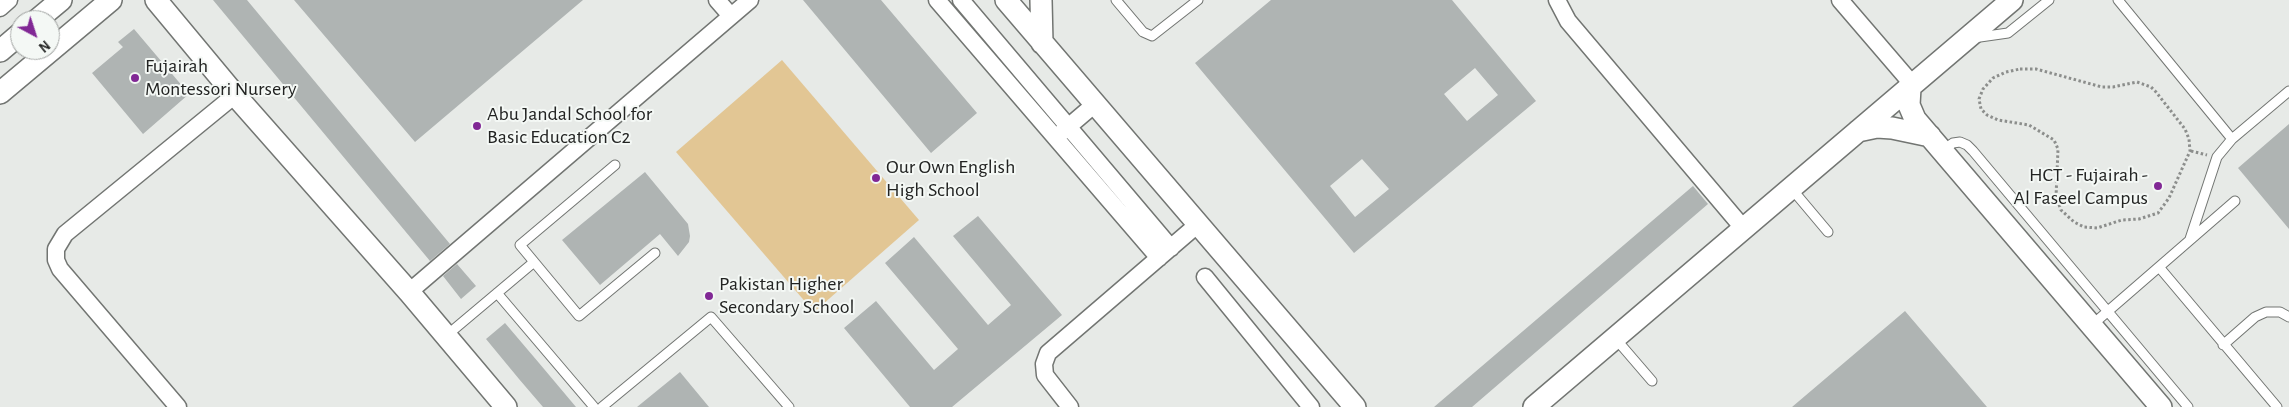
<!DOCTYPE html>
<html>
<head>
<meta charset="utf-8">
<style>
	body { margin:0 }
	#map { position:relative; width:2289px; height:407px; overflow:hidden; background:#e7eae7; font-family:"Alegreya Sans",sans-serif }
	canvas { display:block }
	.north { position:absolute; left:10px; top:10px; width:50px; height:50px; box-sizing:border-box; background:#f4f8f5; border:1px solid #a0a3a1; border-radius:50%; rotate:140deg; font-size:14px; font-weight:700; line-height:20px; text-align:center; color:#222322 }
	.north::after { content:''; display:block; margin:auto; width:18px; height:22px; background:#812895; clip-path:polygon(50% 0,100% 100%,50% 72%,0 100%) }
</style>
</head>
<body>
<div id="map">
<canvas width="2289" height="407"></canvas>
<div class="north">N</div>
</div>
<script>
const context = document.querySelector('canvas').getContext('2d');
context.lineJoin = 'round';
function paint(path, color) {
  context.fillStyle = color;
  context.fill(path, 'evenodd');
}
function toPath(rows) {
  const path = new Path2D();
  for (const r of rows) {
    path.moveTo(r[0], r[1]);
    for (let i = 2; i < r.length; i += 2) path.lineTo(r[i], r[i + 1]);
  }
  return path;
}
function strokePath(path, color, width, dash) {
  context.strokeStyle = color;
  context.lineWidth = width;
  context.lineCap = dash ? 'butt' : 'round';
  context.setLineDash(dash || []);
  context.stroke(path);
}
function write(font, color, halo, rows, align = 'center') {
  context.font = font + ' "Alegreya Sans",sans-serif';
  context.lineWidth = 4;
  context.setLineDash([]);
  context.textBaseline = 'middle';
  context.strokeStyle = halo;
  context.fillStyle = color;
  for (const [text, x, y, turn = 0] of rows) {
    context.save();
    context.translate(x, y);
    context.rotate((+turn || 0) * Math.PI / 180);
    context.textAlign = isNaN(turn) ? turn : align;
    if (halo) context.strokeText(text, 0, 0);
    context.fillText(text, 0, 0);
    context.restore();
  }
}
paint(toPath([
	[782,60,919,220,814,312,676,152]
]), '#e2c694');
paint(toPath([
	[213,0,247,0,450,244,430,261],
	[294,0,583,0,415,142],
	[803,0,881,0,977,113,931,153],
	[1271,0,1452,0,1536,101,1354,253,1195,63],
	[1475,68,1498,95,1467,121,1444,94],
	[1362,159,1389,189,1355,217,1330,186],
	[134,29,189,94,143,134,92,73,123,47,118,42],
	[2289,124,2289,229,2238,168],
	[645,172,688,224,690,236,689,242,678,256,660,234,600,285,562,240],
	[1693,186,1708,204,1472,407,1434,407],
	[978,216,1062,315,952,407,910,407,844,328,876,301,934,370,958,349,885,263,914,237,988,325,1011,305,953,236],
	[457,264,476,286,461,299,443,276],
	[1905,311,1987,407,1792,407],
	[505,323,539,363,576,407,543,407,519,379,486,339],
	[680,372,709,407,637,407]
]), '#afb4b3');
const service = toPath([
	[1116,0,1143,32,1152,36,1198,0],
	[2118,0,2232,139],
	[1973,38,2008,33,2049,0],
	[1943,150,1953,143,1960,142,1967,145,1973,151,2188,407],
	[615,165,520,245,579,316,655,253],
	[1791,188,1828,232],
	[2190,239,2217,157,2232,139,2289,91],
	[2159,267,2277,407],
	[497,293,594,407],
	[2092,325,2235,201],
	[446,336,534,262],
	[1615,338,1652,381],
	[2223,345,2255,317,2266,312,2280,312,2289,317],
	[602,407,711,317,789,407]
]);
const minor = toPath([
	[717,0,731,16],
	[937,0,1159,258],
	[961,0,1171,248],
	[1557,0,1568,21,1744,229],
	[1840,0,1913,85],
	[0,8,9,0],
	[1061,133,1095,104],
	[1205,277,1311,407],
	[409,292,750,0],
	[178,407,60,269,56,260,56,249,65,234,235,95],
	[1070,407,1045,375,1044,364,1048,353,1197,225]
]);
const tertiary = toPath([
	[156,0,235,95,409,292,506,407],
	[1006,0,1355,407],
	[1041,0,1042,43],
	[37,20,61,0],
	[0,51,20,34],
	[1910,88,1909,105,1915,119,2161,407],
	[0,93,111,0],
	[1858,131,1877,127,1892,128,1930,136],
	[1534,407,2012,0]
]);
strokePath(service, '#727572', 11);
strokePath(minor, '#727572', 19);
strokePath(tertiary, '#727572', 24);
strokePath(toPath([
	[2020,69,2036,69,2102,87,2113,87,2137,82,2151,87,2156,92,2185,129,2189,139,2190,151,2169,198,2158,213,2139,219,2122,220,2097,228,2084,227,2074,222,2061,210,2056,197,2058,149,2054,140,2029,125,1998,120,1987,115,1981,109,1979,99,1983,89,1993,78,2006,72,2020,69],
	[2191,151,2207,155]
]), '#8c8e8c', 3, [2.5, 2.5]);
strokePath(service, '#fff', 9);
strokePath(minor, '#fff', 16);
strokePath(tertiary, '#fff', 21);
for (const [x, y, r, color] of [
	[135,78,5,"#812895"],
	[477,126,5,"#812895"],
	[876,178,5,"#812895"],
	[2158,186,5,"#812895"],
	[709,296,5,"#812895"]
]) {
  const dot = new Path2D();
  dot.arc(x, y, r, 0, 2 * Math.PI);
  context.fillStyle = color;
  context.fill(dot);
  strokePath(dot, '#f4f8f5', 2);
}
write('20px', '#222322', '#f4f8f5', [
	["Fujairah",145,66],
	["Montessori Nursery",145,89],
	["Abu Jandal School for",487,114],
	["Basic Education C2",487,137],
	["Our Own English",886,167],
	["High School",886,190],
	["HCT - Fujairah -",2148,175,"right"],
	["Al Faseel Campus",2148,198,"right"],
	["Pakistan Higher",719,284],
	["Secondary School",719,307]
], 'left');
</script>
</body>
</html>
